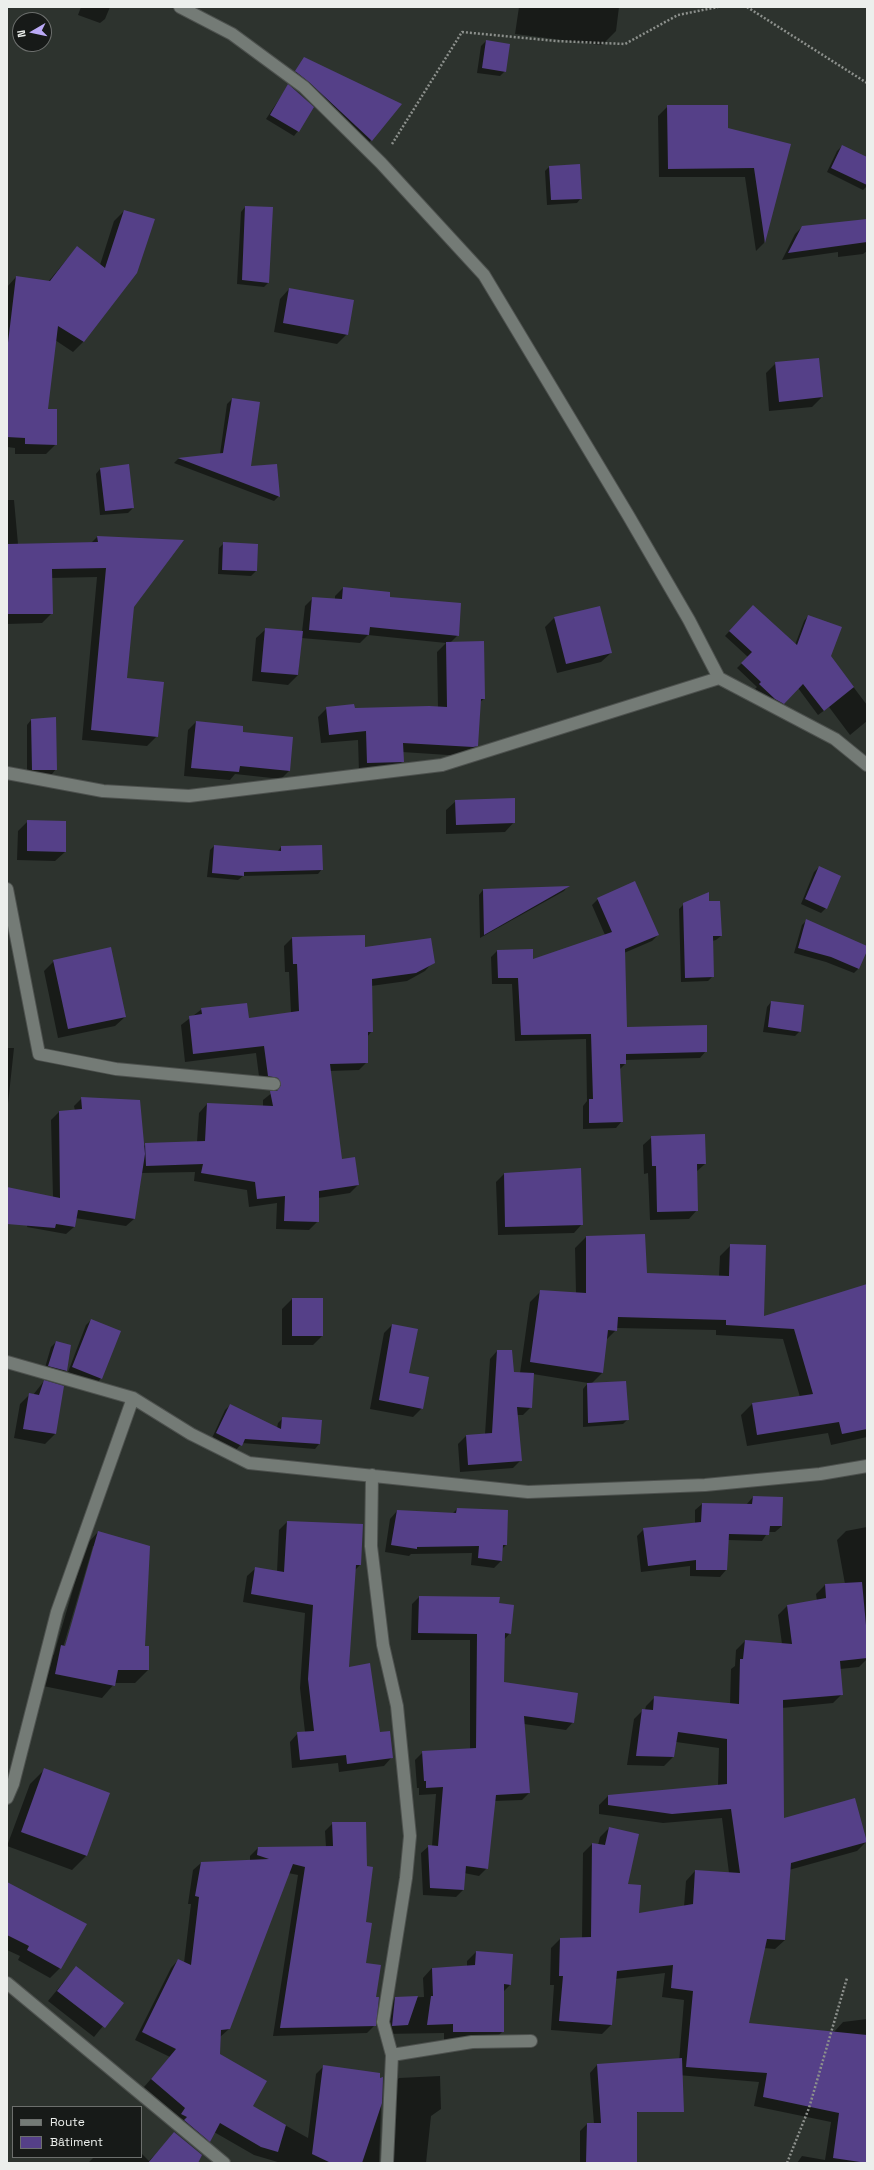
<!DOCTYPE html>
<html>
<head>
<meta charset="utf-8">
<style>
	body { margin:0 }
	#map { position:relative; width:874px; height:2170px; overflow:hidden; background:#2d332e; font-family:"Space Grotesk",sans-serif }
	canvas { display:block }
	.frame { position:absolute; inset:0; border:8px solid #ecefec; pointer-events:none }
	.legend { position:absolute; left:12px; top:2106px; width:130px; height:52px; box-sizing:border-box; background:#171a18; border:1px solid #6c6f6d; margin:0; padding:5px 7px; list-style:none; font-size:12px; color:#ecefec }
	.legend li { display:flex; align-items:center; gap:8px; height:20px }
	.legend b { width:20px; border:1px solid #6c6f6d }
	.north { position:absolute; left:12px; top:12px; width:40px; height:40px; box-sizing:border-box; background:#171a18; border:1px solid #6c6f6d; border-radius:50%; rotate:261deg; font-size:11px; font-weight:700; line-height:16px; text-align:center; color:#ecefec }
	.north::after { content:''; display:block; margin:auto; width:14px; height:18px; background:#bbaaf6; clip-path:polygon(50% 0,100% 100%,50% 72%,0 100%) }
</style>
</head>
<body>
<div id="map">
<canvas width="874" height="2170"></canvas>
<div class="frame"></div>
<ul class="legend">
<li><b style="height:5px;background:#747b76"></b>Route</li>
<li><b style="height:11px;background:#554088"></b>Bâtiment</li>
</ul>
<div class="north">N</div>
</div>
<script>
const context = document.querySelector('canvas').getContext('2d');
context.lineJoin = 'round';
function paint(path, color) {
  context.fillStyle = color;
  context.fill(path, 'evenodd');
}
function toPath(rows) {
  const path = new Path2D();
  for (const r of rows) {
    path.moveTo(r[0], r[1]);
    for (let i = 2; i < r.length; i += 2) path.lineTo(r[i], r[i + 1]);
  }
  return path;
}
function strokePath(path, color, width, dash) {
  context.strokeStyle = color;
  context.lineWidth = width;
  context.lineCap = dash ? 'butt' : 'round';
  context.setLineDash(dash || []);
  context.stroke(path);
}
paint(toPath([
	[81,7,110,7,105,19,100,23,78,15],
	[519,7,619,7,616,31,602,45,515,34],
	[486,41,505,71,500,76,477,73,481,46],
	[304,58,400,104,367,145,294,76],
	[288,86,298,131,294,136,266,119],
	[668,106,727,129,790,145,764,243,756,251,745,177,659,177,658,116],
	[842,146,867,158,867,186,863,190,827,172,837,151],
	[549,167,581,198,577,203,547,205,545,171],
	[245,207,268,283,264,287,237,284,241,212],
	[124,211,136,272,83,342,73,352,55,340,47,410,56,444,46,454,15,454,15,448,7,447,7,287,16,277,48,282,77,247,100,265,114,221],
	[867,220,867,251,863,254,838,257,838,252,782,260,795,234,802,227],
	[289,289,347,334,337,344,274,332,280,299],
	[776,363,822,397,812,407,769,411,766,373],
	[232,399,259,403,250,467,279,496,274,501,174,463,178,459,220,454,227,404],
	[100,469,133,508,128,513,100,515,96,474],
	[7,500,14,500,18,544,91,543,97,537,182,541,133,606,126,679,157,736,147,746,82,740,97,577,51,578,52,613,42,623,7,624],
	[224,543,257,545,256,571,251,576,218,574,219,548],
	[343,588,388,598,458,635,450,643,484,699,480,702,477,745,468,754,463,756,402,752,403,761,394,770,359,772,358,740,321,743,318,717,327,708,438,708,437,652,446,643,368,635,360,643,301,638,298,675,288,685,252,681,256,638,266,629,302,632,305,606,313,598,335,600,335,596],
	[748,611,795,645,804,621,808,616,825,669,836,664,867,705,867,721,850,735,829,707,818,715,798,688,779,708,770,704,755,689,757,687,737,668,748,657,725,636],
	[555,617,611,653,601,662,557,673,545,627],
	[31,720,56,769,52,774,27,774,27,725],
	[196,722,289,771,281,779,235,774,230,780,184,776,188,730],
	[456,801,514,822,505,832,446,834,446,810],
	[28,821,65,852,55,861,17,860,18,831],
	[214,846,277,852,281,847,322,869,318,874,243,876,238,880,207,877,210,850],
	[819,867,826,908,821,913,801,904,814,872],
	[567,887,564,891,480,938,479,895,483,890],
	[598,899,658,935,652,941,624,953,626,1028,706,1051,700,1058,625,1060,625,1064,620,1069,622,1121,616,1128,583,1129,583,1106,587,1101,586,1039,515,1041,512,984,492,984,491,957,497,951,532,950,532,961,605,935,592,905],
	[684,904,721,936,716,940,712,941,713,976,708,981,681,982,679,909],
	[806,921,867,947,858,969,854,973,826,962,794,953,802,925],
	[292,938,364,948,433,962,425,971,407,981,371,986,372,1031,367,1037,367,1062,359,1070,330,1071,341,1160,358,1185,350,1193,318,1198,318,1221,309,1230,276,1229,277,1203,249,1207,247,1190,194,1181,195,1172,141,1173,134,1219,126,1226,75,1218,74,1227,66,1234,27,1227,32,1202,53,1197,51,1120,59,1112,75,1111,74,1106,82,1098,144,1146,146,1144,197,1142,199,1113,207,1104,263,1107,263,1100,273,1092,270,1086,260,1084,256,1053,185,1062,181,1025,202,1009,248,1019,291,1013,289,972,285,972,284,946],
	[54,961,125,1017,115,1026,58,1038,44,971],
	[771,1002,800,1031,795,1036,763,1032,767,1007],
	[7,1048,14,1048,7,1113],
	[652,1137,705,1164,696,1172,697,1210,689,1219,650,1220,648,1173,644,1174,643,1145],
	[580,1169,582,1224,574,1233,498,1235,496,1182,504,1174],
	[586,1237,646,1274,719,1276,720,1256,731,1245,763,1317,867,1286,867,1437,831,1445,828,1433,747,1446,741,1415,752,1404,800,1397,783,1339,716,1335,716,1330,617,1328,616,1330,605,1341,602,1373,591,1384,628,1419,623,1424,583,1427,583,1389,588,1383,533,1374,531,1407,523,1415,517,1415,521,1460,513,1468,460,1472,458,1444,466,1436,485,1434,490,1359,497,1351,513,1373,520,1373,530,1302,541,1291,576,1293,575,1248],
	[292,1299,322,1336,313,1345,282,1345,282,1309],
	[91,1320,101,1378,97,1383,68,1372,86,1325],
	[392,1325,408,1374,422,1408,413,1417,370,1409,384,1333],
	[56,1342,70,1346,66,1371,61,1376,44,1371,51,1347],
	[44,1381,55,1434,45,1444,14,1438,20,1404,30,1394,33,1395],
	[230,1405,277,1428,278,1423,283,1418,319,1444,315,1449,242,1443,236,1450,212,1438,225,1410],
	[753,1497,782,1526,775,1532,768,1532,762,1541,728,1540,726,1570,720,1577,690,1576,690,1566,641,1572,637,1536,644,1529,695,1523,695,1510,702,1504,746,1505],
	[457,1509,506,1545,502,1549,501,1561,494,1568,471,1565,472,1553,411,1554,409,1556,385,1552,390,1519,397,1511,452,1514],
	[287,1522,360,1565,355,1570,348,1668,392,1757,384,1766,339,1772,338,1763,292,1768,290,1742,298,1733,305,1732,300,1688,305,1613,243,1602,247,1576,256,1568,277,1572,279,1530],
	[867,1527,867,1659,859,1667,840,1669,842,1694,833,1703,782,1708,783,1819,866,1842,857,1851,789,1870,785,1940,775,1949,764,1948,748,2024,834,2032,843,2022,867,2019,867,2163,797,2163,802,2156,825,2160,831,2122,754,2106,759,2082,678,2075,684,2000,662,1997,665,1973,615,1979,611,2025,602,2034,551,2030,554,1985,550,1985,551,1948,560,1939,582,1939,583,1853,592,1844,598,1845,600,1837,609,1828,638,1914,684,1907,686,1881,695,1871,729,1873,722,1818,663,1823,599,1814,599,1805,608,1796,718,1786,719,1748,676,1742,673,1757,664,1766,627,1765,634,1719,643,1710,645,1710,646,1706,655,1697,730,1704,731,1669,735,1666,736,1650,745,1641,782,1644,778,1615,787,1606,817,1601,816,1594,825,1585,845,1584,837,1540,846,1531],
	[98,1532,144,1647,148,1647,148,1670,135,1683,115,1683,102,1698,43,1686,49,1659,54,1654,86,1545],
	[93,1546,95,1546,64,1651,62,1651],
	[419,1597,498,1604,510,1633,504,1640,503,1683,573,1722,566,1730,524,1724,529,1793,522,1800,494,1801,487,1868,479,1876,464,1873,463,1890,456,1897,423,1895,421,1853,429,1846,432,1846,436,1794,419,1795,419,1788,417,1788,415,1760,423,1752,470,1750,470,1640,411,1640,412,1604],
	[44,1770,108,1794,86,1856,72,1870,7,1846,30,1784],
	[333,1823,365,1923,365,1963,375,1998,375,2025,367,2033,273,2036,298,1875,288,1873,229,2029,220,2037,219,2055,251,2106,308,2138,316,2074,324,2066,382,2079,379,2163,281,2163,254,2155,214,2132,201,2149,174,2122,178,2116,144,2087,170,2057,135,2040,171,1968,178,1960,184,1963,191,1904,188,1904,193,1870,201,1863,250,1861,250,1856,258,1848,326,1847,325,1831],
	[7,1884,60,1968,50,1978,18,1960,20,1956,7,1950],
	[476,1952,510,1985,503,1992,503,2031,494,2040,444,2041,444,2033,383,2034,386,2007,395,1998,424,1997,423,1978,432,1968,467,1967,467,1961],
	[76,1967,122,2003,94,2037,48,2001],
	[645,2062,639,2111,636,2114,632,2163,580,2163,580,2131,587,2124,594,2124,590,2073,597,2065],
	[440,2076,441,2109,431,2116,426,2163,388,2163,391,2086,399,2078],
	[175,2133,196,2163,88,2163,94,2157,141,2157,141,2153,149,2161]
]), '#0007');
paint(toPath([
	[486,40,510,44,506,72,482,68],
	[304,57,402,104,372,141,309,82,295,71],
	[288,84,314,107,299,132,270,115],
	[667,105,728,105,728,128,791,144,765,243,754,168,668,169],
	[842,145,867,157,867,185,831,168],
	[580,164,582,199,551,200,549,166],
	[245,206,273,207,269,283,242,280],
	[124,210,155,219,137,273,84,342,58,326,48,409,57,409,57,445,25,444,25,438,7,437,7,351,16,276,50,281,77,246,105,268],
	[867,219,867,242,788,253,802,226],
	[289,288,354,300,348,335,283,323],
	[819,358,823,397,779,402,775,362],
	[232,398,260,402,251,466,277,464,280,497,178,458,223,453],
	[129,464,134,508,105,511,100,468],
	[97,536,184,540,134,607,127,678,164,682,158,737,91,730,106,568,52,569,53,614,7,614,7,544,98,542],
	[223,542,258,544,257,571,222,570],
	[343,587,390,592,390,597,461,603,459,636,370,627,369,635,309,630,312,597,342,599],
	[753,605,797,645,808,615,842,627,831,656,854,687,824,711,803,684,784,704,775,699,759,684,761,682,741,663,752,652,729,631],
	[600,606,612,653,566,664,554,617],
	[265,628,303,631,298,675,261,672],
	[484,641,485,699,481,699,478,746,473,747,403,743,404,762,367,763,366,731,329,735,326,707,354,704,355,708,429,706,447,707,446,642],
	[56,717,57,770,32,770,31,719],
	[196,721,243,726,243,732,293,737,290,771,240,766,239,772,191,768],
	[515,798,515,823,456,825,455,800],
	[27,820,66,821,66,852,27,851],
	[214,845,281,851,281,846,322,845,323,870,244,872,244,876,212,873],
	[819,866,841,876,827,909,805,899],
	[635,881,659,935,625,949,627,1027,707,1025,707,1052,626,1054,626,1064,620,1064,623,1122,589,1123,589,1099,593,1099,591,1034,521,1035,518,978,498,978,497,950,533,949,533,959,612,932,597,898],
	[570,886,484,935,483,889],
	[709,892,709,901,720,901,722,936,713,936,714,977,685,978,683,903],
	[806,919,867,946,867,951,859,969,831,957,798,948],
	[365,935,365,947,431,938,435,963,416,973,372,979,373,1032,368,1032,368,1063,330,1064,342,1159,355,1157,359,1185,319,1191,319,1222,284,1221,285,1196,257,1199,255,1182,201,1173,203,1164,146,1166,145,1143,205,1141,207,1103,273,1106,270,1091,277,1091,281,1085,278,1078,268,1076,264,1046,193,1054,189,1016,202,1014,201,1008,247,1003,249,1018,299,1011,297,964,293,964,292,937],
	[111,947,126,1017,68,1029,53,960],
	[771,1001,804,1005,801,1032,768,1027],
	[81,1097,140,1100,145,1154,135,1219,78,1210,75,1227,56,1224,55,1228,7,1224,7,1187,60,1198,59,1111,82,1109],
	[705,1134,706,1164,697,1164,698,1211,657,1212,656,1166,652,1166,651,1136],
	[581,1168,583,1225,505,1227,504,1173],
	[645,1234,647,1273,729,1276,730,1244,766,1245,764,1316,867,1284,867,1429,842,1434,839,1422,757,1435,752,1403,813,1394,794,1329,726,1325,726,1320,618,1317,617,1331,608,1330,603,1373,530,1362,540,1290,586,1293,586,1236],
	[292,1298,323,1298,323,1336,292,1336],
	[91,1319,121,1331,102,1379,72,1367],
	[392,1324,418,1329,409,1373,429,1377,423,1409,379,1400],
	[56,1341,71,1345,67,1371,48,1366],
	[497,1350,512,1350,514,1372,534,1373,532,1408,517,1407,522,1461,468,1465,466,1435,492,1433],
	[44,1380,64,1386,56,1434,23,1429,29,1393,39,1395],
	[626,1381,629,1420,588,1423,587,1383],
	[230,1404,281,1429,282,1417,322,1420,320,1444,245,1439,242,1446,216,1433],
	[753,1496,783,1497,782,1526,770,1526,769,1535,729,1534,727,1570,696,1570,696,1560,648,1566,643,1528,701,1522,702,1503,752,1504],
	[457,1508,508,1510,507,1545,503,1545,502,1561,478,1558,479,1546,417,1547,417,1549,391,1545,397,1510,456,1513],
	[287,1521,363,1524,361,1565,356,1565,349,1667,370,1663,380,1732,390,1731,393,1758,347,1764,346,1755,300,1760,297,1732,314,1731,308,1679,313,1605,251,1594,255,1567,284,1572],
	[98,1531,150,1546,145,1646,149,1646,149,1670,118,1670,115,1686,55,1674,61,1645,65,1646],
	[862,1582,867,1636,867,1658,840,1661,843,1695,783,1700,784,1818,855,1798,867,1842,791,1863,785,1940,767,1939,749,2023,867,2035,867,2163,833,2158,839,2113,763,2097,767,2073,686,2067,693,1991,671,1988,673,1965,617,1971,612,2025,559,2021,563,1976,559,1976,560,1938,591,1937,592,1843,605,1845,609,1827,639,1834,628,1884,641,1885,639,1913,693,1904,695,1870,740,1873,731,1809,672,1814,608,1805,608,1795,727,1784,727,1739,678,1732,674,1757,636,1756,642,1709,653,1710,654,1696,739,1704,740,1659,743,1659,745,1640,792,1644,787,1605,826,1598,825,1584],
	[419,1596,500,1597,499,1603,514,1605,511,1634,505,1633,504,1682,578,1693,574,1723,524,1716,530,1793,496,1795,488,1869,466,1866,464,1890,430,1888,428,1845,438,1846,443,1787,426,1788,426,1781,424,1781,422,1751,476,1748,477,1634,418,1633],
	[44,1768,110,1793,87,1856,21,1832],
	[332,1822,366,1822,367,1866,373,1867,366,1922,372,1923,366,1963,381,1965,376,1997,379,1997,376,2026,280,2028,305,1867,293,1864,230,2029,221,2030,220,2054,267,2081,253,2106,286,2125,278,2152,261,2147,220,2123,210,2142,184,2120,187,2117,181,2114,185,2108,151,2079,176,2049,142,2032,178,1959,191,1965,199,1897,195,1896,201,1862,269,1859,257,1855,258,1847,333,1846],
	[7,1882,87,1924,61,1969,27,1950,29,1946,7,1935],
	[476,1951,513,1954,511,1985,504,1984,504,2032,453,2032,453,2024,427,2025,431,1996,433,1996,432,1968,475,1965],
	[76,1966,124,2003,105,2028,57,1991],
	[418,1996,408,2025,392,2026,395,1997],
	[682,2058,684,2112,637,2112,637,2163,586,2163,587,2123,601,2123,597,2064],
	[323,2065,380,2073,380,2078,383,2077,382,2103,362,2163,331,2163,312,2154],
	[174,2132,202,2155,198,2163,148,2163]
]), '#554088');
const minor = toPath([
	[180,7,232,34,304,87,381,163,484,275,628,515,689,620,719,678,835,739,867,765],
	[7,773,103,791,189,796,442,765,719,678],
	[7,889,39,1054,116,1069,274,1084],
	[7,1362,133,1398,191,1434,249,1463,528,1492,705,1485,820,1474,867,1466],
	[372,1475,371,1546,383,1645,397,1706,410,1836,406,1878,383,2022,392,2055,387,2163],
	[7,1798,13,1784,57,1612,133,1398],
	[7,1983,224,2163],
	[392,2055,472,2042,531,2041]
]);
strokePath(minor, '#4d514e', 14);
strokePath(toPath([
	[747,7,867,83],
	[392,144,462,32,556,41,625,44,678,15,718,7],
	[787,2163,809,2108,847,1978]
]), '#8c908c', 2.5, [2, 2]);
strokePath(minor, '#747b76', 12);
</script>
</body>
</html>
